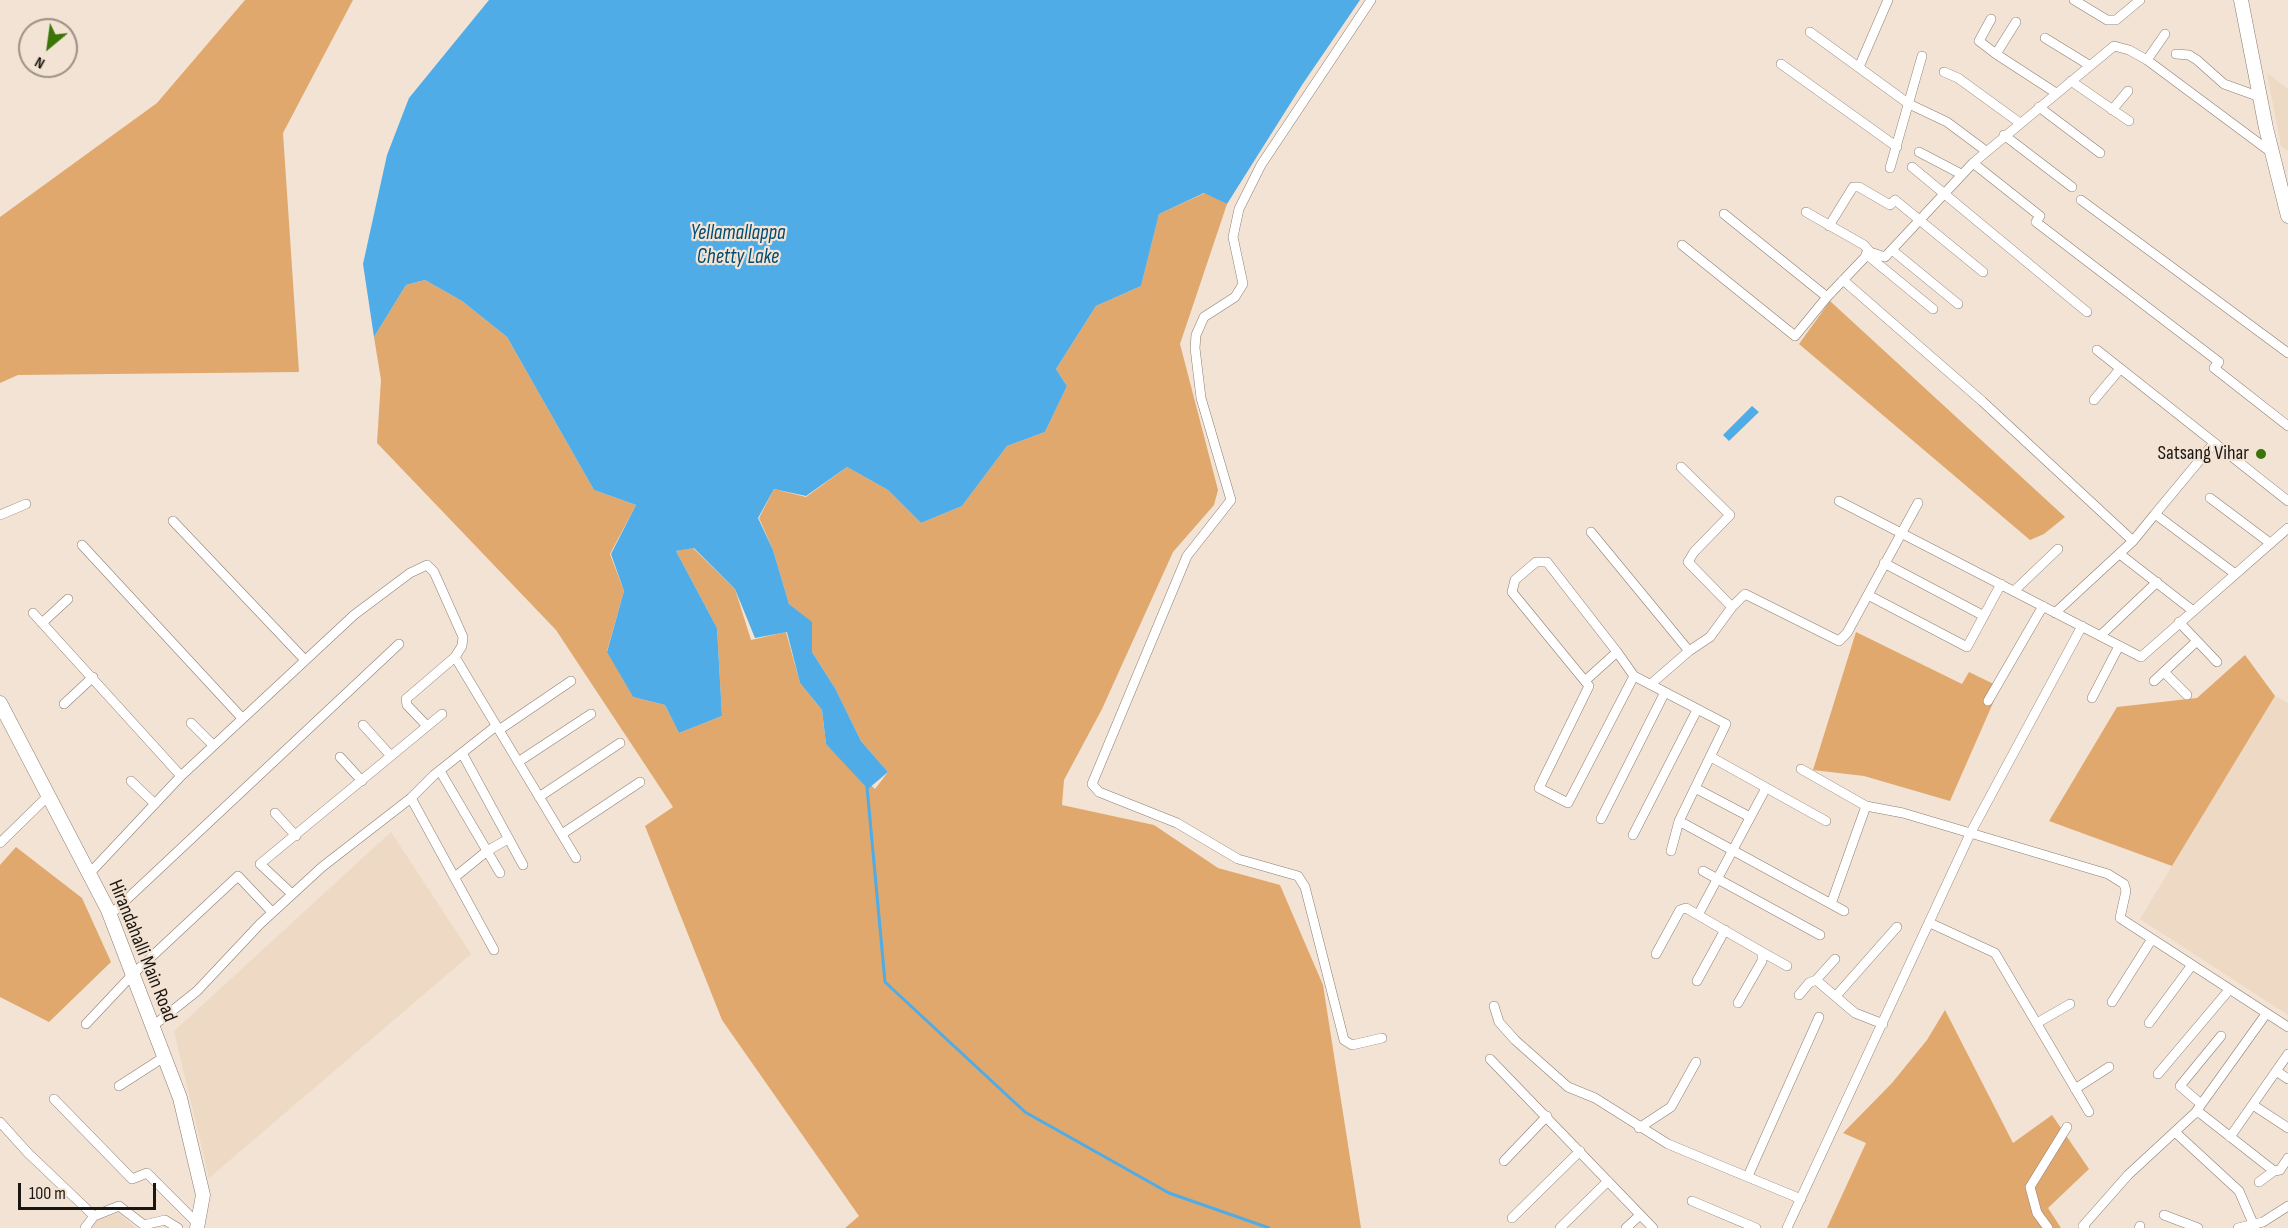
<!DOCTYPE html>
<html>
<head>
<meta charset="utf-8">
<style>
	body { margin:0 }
	#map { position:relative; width:2288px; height:1228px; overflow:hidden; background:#f2e3d4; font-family:"Sofia Sans Condensed",sans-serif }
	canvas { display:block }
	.north { position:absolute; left:18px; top:18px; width:60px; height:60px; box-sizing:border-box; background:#f2e3d4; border:2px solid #9c9186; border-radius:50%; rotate:209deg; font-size:16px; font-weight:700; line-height:24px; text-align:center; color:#1b1611 }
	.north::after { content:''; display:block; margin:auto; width:21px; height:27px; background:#3b7508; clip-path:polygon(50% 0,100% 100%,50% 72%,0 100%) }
	.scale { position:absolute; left:18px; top:1183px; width:138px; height:27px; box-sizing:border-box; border:3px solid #1b1611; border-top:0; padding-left:8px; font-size:18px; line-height:21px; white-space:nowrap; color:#1b1611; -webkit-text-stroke:4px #f2e3d4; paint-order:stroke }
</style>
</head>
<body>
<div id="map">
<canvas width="2288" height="1228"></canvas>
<div class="north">N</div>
<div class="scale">100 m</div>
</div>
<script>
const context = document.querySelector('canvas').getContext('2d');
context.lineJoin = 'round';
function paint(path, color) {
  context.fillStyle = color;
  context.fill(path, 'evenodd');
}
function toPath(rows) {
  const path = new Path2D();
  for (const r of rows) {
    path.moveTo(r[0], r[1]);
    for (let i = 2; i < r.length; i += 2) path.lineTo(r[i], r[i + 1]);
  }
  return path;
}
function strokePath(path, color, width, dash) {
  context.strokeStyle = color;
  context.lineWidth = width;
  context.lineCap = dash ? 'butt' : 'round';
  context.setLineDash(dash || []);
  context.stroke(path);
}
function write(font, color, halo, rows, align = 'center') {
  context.font = font + ' "Sofia Sans Condensed",sans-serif';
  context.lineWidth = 4.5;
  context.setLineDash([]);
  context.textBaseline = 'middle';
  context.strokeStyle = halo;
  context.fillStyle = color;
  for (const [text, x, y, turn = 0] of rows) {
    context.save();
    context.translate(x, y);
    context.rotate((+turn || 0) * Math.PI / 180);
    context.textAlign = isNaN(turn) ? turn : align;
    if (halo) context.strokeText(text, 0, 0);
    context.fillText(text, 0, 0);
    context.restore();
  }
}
paint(toPath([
	[2267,73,2288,89,2288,151,2281,146],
	[2275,696,2288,703,2288,1015,2140,919],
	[391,832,471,954,209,1178,174,1031],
	[118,1213,136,1228,89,1228,95,1220]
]), '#edd9c4');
paint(toPath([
	[245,0,353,0,283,133,299,372,18,375,0,383,0,217,157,103],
	[1205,193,1227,204,1180,344,1218,490,1214,505,1173,552,1102,709,1064,780,1062,805,1154,825,1218,868,1280,885,1323,985,1361,1228,845,1228,859,1216,722,1020,645,826,673,807,556,630,377,443,381,380,374,337,406,285,425,280,462,301,507,337,594,490,636,505,610,554,624,591,607,651,633,697,665,705,679,733,722,716,717,628,676,551,693,548,735,589,751,640,786,632,800,683,822,710,826,744,875,789,888,772,861,741,835,688,812,652,812,623,789,604,773,550,759,518,774,489,806,497,847,467,888,490,921,523,962,506,1007,446,1045,432,1067,386,1056,369,1096,306,1141,286,1159,214],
	[1830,301,2065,517,2044,534,2030,540,1799,344],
	[1856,632,1962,684,1969,672,2000,687,1950,801,1864,776,1813,770],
	[2245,655,2275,696,2172,866,2049,821,2117,707,2197,698],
	[16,847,82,898,111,962,49,1022,0,997,0,865],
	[1945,1010,2013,1143,2052,1115,2089,1169,2048,1208,2061,1228,1827,1228,1866,1143,1843,1133,1892,1083,1927,1040]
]), '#e0a86c');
paint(toPath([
	[489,0,1360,0,1302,85,1227,204,1204,193,1159,214,1141,286,1096,306,1056,369,1067,386,1045,432,1007,446,962,506,921,523,888,490,847,467,806,496,774,489,758,518,773,550,789,604,812,622,812,652,835,688,861,741,888,772,868,789,826,744,822,710,800,683,787,632,755,638,735,589,694,548,676,551,717,628,722,716,679,733,665,705,633,697,607,652,624,591,611,554,636,505,594,490,507,337,462,301,425,280,406,285,374,337,363,264,387,155,409,98],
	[1752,406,1759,412,1729,441,1723,435]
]), '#50ace7');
strokePath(toPath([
	[867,787,885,982,1025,1112,1169,1193,1269,1228]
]), '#50ace7', 3);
const street = toPath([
	[1371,0,1261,165,1239,209,1233,237,1243,284,1235,297,1204,317,1196,335,1195,348,1201,398,1231,500,1187,556,1092,784,1099,792,1177,823,1238,859,1298,876,1305,887,1344,1040,1352,1045,1382,1038],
	[2074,0,2107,20,2116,20,2140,0],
	[1991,19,1979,41,1996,54],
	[2016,22,1996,54,2056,93],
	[1810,32,1909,104,1947,122,1986,151],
	[2045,38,2089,65],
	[2176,54,2189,55,2197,60,2224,84,2260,97],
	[2147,60,2165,34],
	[1781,64,1897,147],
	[1859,67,1888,0],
	[1944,72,1958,78,2020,123],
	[2071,81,2129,121],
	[2039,107,2100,153],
	[2112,110,2128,91],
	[2004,135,2072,187],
	[1919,152,1961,174],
	[1973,163,2040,216,2036,222,2219,362,2214,368,2288,426],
	[1912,167,2087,312],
	[1890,168,1922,56],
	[2081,200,2288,353],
	[1806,212,1864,245,1870,252,1885,257,1973,163,2114,46,2129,50,2147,60,2272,153],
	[1724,214,1827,297],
	[1829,226,1853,187,1859,187,1890,205,1895,200,1983,272],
	[1682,245,1795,336,1827,297,1870,252],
	[1892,250,1958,304],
	[1866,254,1933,309],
	[1843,280,1982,401,2133,541,2155,514,2234,573],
	[2097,350,2288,501],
	[2094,400,2120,369],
	[1681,467,1730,515,1694,552,1688,562,1732,607,1745,594,1839,641,1847,633,1918,503],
	[2210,498,2270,543],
	[1839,501,2141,657,2288,528],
	[2155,514,2214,443],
	[0,515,26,504],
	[173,521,305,660],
	[1591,532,1689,651],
	[82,545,242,718],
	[2121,555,2192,610],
	[1884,563,1984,616],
	[2014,591,2058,549],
	[1868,595,1967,647,2001,584],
	[33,613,181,776],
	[2055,613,2133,541],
	[2179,622,2217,662],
	[42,623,68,599],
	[2100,636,2157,582],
	[1617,652,1634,676,1726,724,1695,788,1750,817],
	[455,657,576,858],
	[2164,672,2187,695],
	[1586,680,1617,652,1547,562,1536,562,1515,580,1512,592,1589,686,1539,788,1568,803,1634,676],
	[2154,681,2197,641],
	[1651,684,1689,651,1710,637,1732,607],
	[2092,698,2119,646],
	[1988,701,2043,606],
	[64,704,93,677],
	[191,723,213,745],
	[363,725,391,756],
	[499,730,571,681],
	[462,753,523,865],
	[340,757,362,781],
	[1711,757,1826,821],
	[518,762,591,714],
	[1801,769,1866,806,1903,813,2108,874,2124,884,2126,891,2120,918,2288,1027],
	[440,771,500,873],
	[131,781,155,804],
	[539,797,620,743],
	[411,798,494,950],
	[275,813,296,836],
	[1601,819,1665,692],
	[1679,821,1844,911],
	[562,834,640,782],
	[1633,835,1697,710],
	[0,843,48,796],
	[1671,851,1679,821,1695,788],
	[1703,871,1820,935],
	[89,874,181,776,354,615,410,573,427,565,434,572,463,637,462,646,455,657,406,699,407,705,427,726],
	[455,877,487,851,508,839],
	[292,894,260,864,442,714],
	[1831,904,1866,806],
	[110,915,399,644],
	[1698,915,1762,952,1762,961,1738,1003],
	[1930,923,1995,953,2089,1112],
	[1762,952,1787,966],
	[1656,954,1680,910,1686,908,1698,915,1766,788],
	[1816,980,1835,959],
	[1697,981,1725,930],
	[1799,995,1809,983,1816,980,1855,1013,1883,1024],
	[1836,996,1897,927],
	[2112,1002,2152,939],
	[1494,1006,1499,1022,1515,1040,1568,1087,1595,1098,1668,1144,1801,1199],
	[2037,1023,2070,1004],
	[2149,1023,2192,965],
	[86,1024,133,974,238,876,272,912],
	[153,1026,197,991,260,924,322,867,411,798,434,775,496,726],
	[1490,1059,1653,1228],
	[2276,1071,2288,1079],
	[2158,1074,2229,990],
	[119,1086,164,1057],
	[2075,1089,2109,1067],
	[54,1099,132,1179,147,1173,198,1224],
	[2201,1104,2180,1086,2221,1036],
	[2253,1105,2288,1128],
	[2195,1113,2200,1113,2274,1171,2280,1170,2288,1158],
	[0,1122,28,1153,94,1216,119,1206,144,1225,165,1220,178,1228],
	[1639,1128,1671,1107,1696,1062],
	[2175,1132,2239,1191,2255,1228],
	[2230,1137,2288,1054],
	[1504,1161,1547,1116],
	[1748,1176,1819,1017],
	[2259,1182,2274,1171],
	[1692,1201,1756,1228],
	[2164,1215,2198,1228],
	[1512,1218,1580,1151],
	[85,1228,94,1216],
	[1560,1228,1608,1181],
	[1626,1228,1640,1215],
	[1787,1228,1971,832,2082,626],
	[2048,1228,2037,1213,2030,1187,2067,1127],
	[2085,1228,2083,1226,2128,1175,2195,1113,2266,1014],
	[2139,1228,2140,1226],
	[2238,1228,2263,1222,2288,1206]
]);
const secondary = toPath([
	[2241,0,2266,128,2288,216],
	[0,703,108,910,180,1098,203,1195,197,1228]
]);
strokePath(street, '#8c7e71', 10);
strokePath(secondary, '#8c7e71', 15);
strokePath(street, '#fff', 9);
strokePath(secondary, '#fff', 14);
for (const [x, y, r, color] of [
	[2261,454,6,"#3b7508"]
]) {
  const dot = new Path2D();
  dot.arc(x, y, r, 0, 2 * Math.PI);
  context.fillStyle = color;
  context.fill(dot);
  strokePath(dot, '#f2e3d4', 2);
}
write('20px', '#1b1611', '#f2e3d4', [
	["Satsang Vihar",2249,454]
], 'right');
write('20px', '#1b1611', '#f2e3d4', [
	["Hirandahalli Main Road",142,951,68]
]);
write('italic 21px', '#004c73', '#f2e3d4', [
	["Yellamallappa",738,234],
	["Chetty Lake",738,258]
]);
</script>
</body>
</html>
